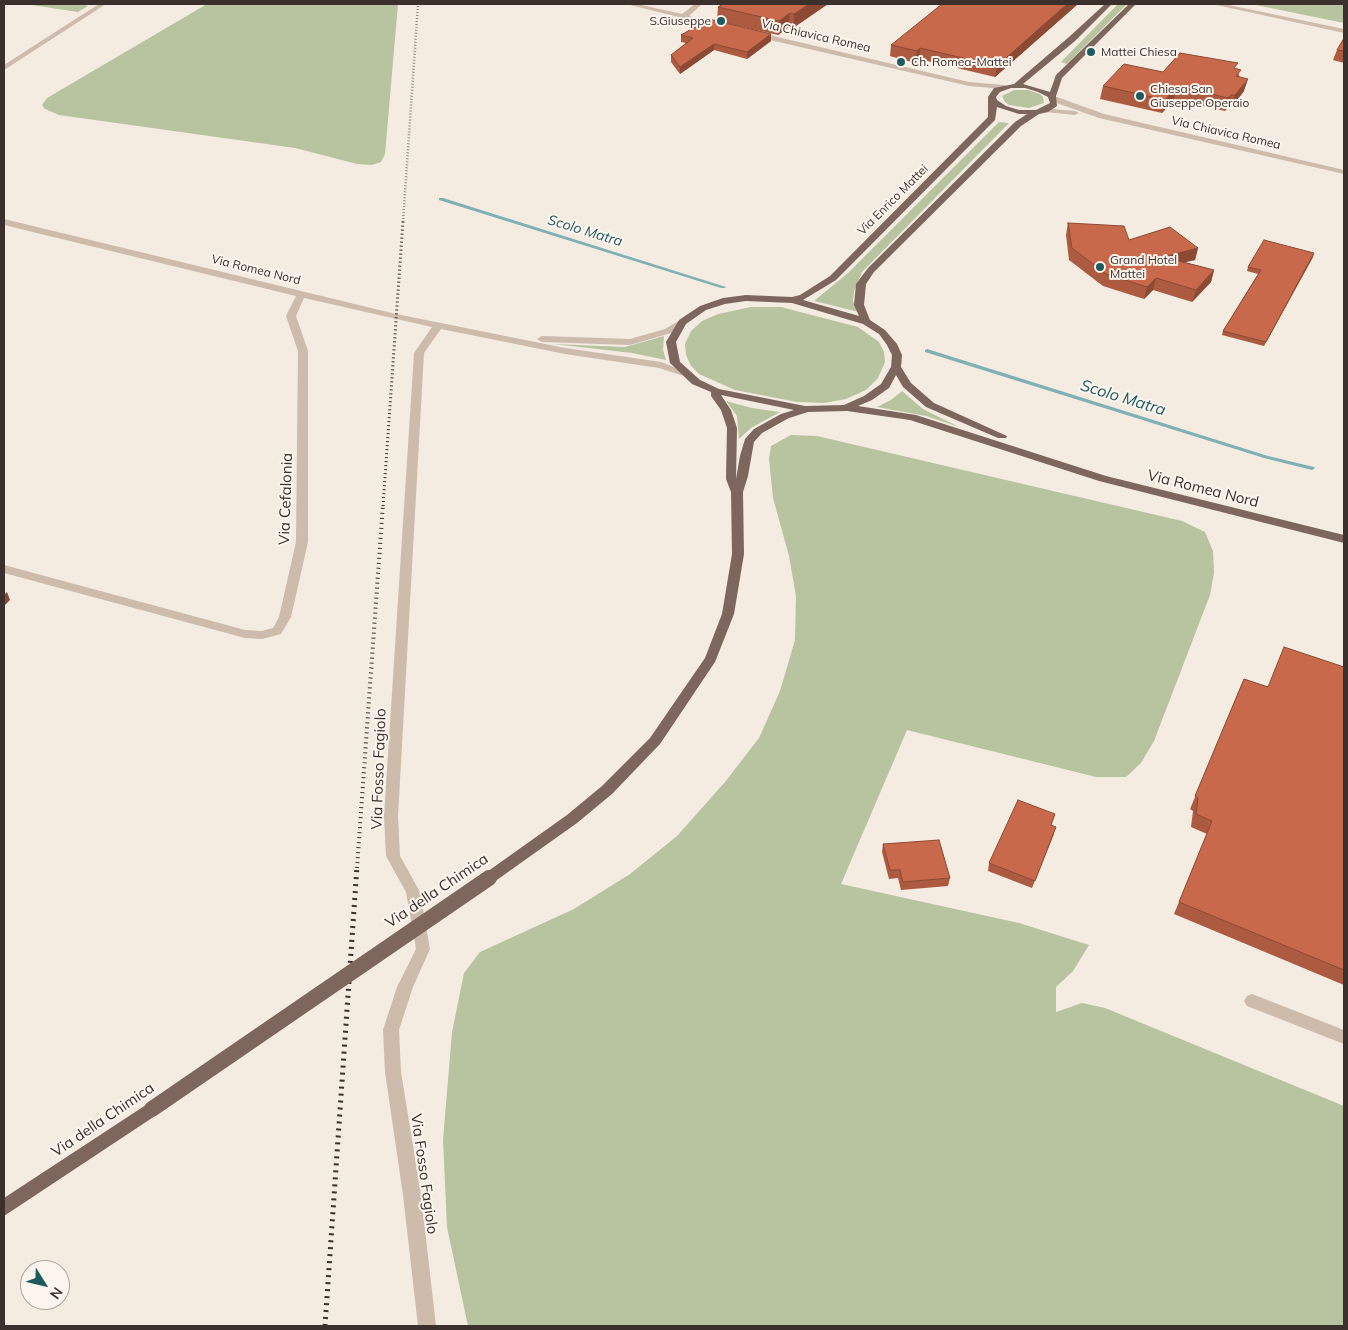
<!DOCTYPE html>
<html>
<head>
<meta charset="utf-8">
<style>
	body { margin:0 }
	#map { position:relative; width:1348px; height:1330px; overflow:hidden; background:#f4ebe1; font-family:Mulish,sans-serif }
	canvas { display:block }
	.frame { position:absolute; inset:0; border:5px solid #3b302b; pointer-events:none }
	.north { position:absolute; left:20px; top:1260px; width:50px; height:50px; box-sizing:border-box; background:#fbf5ee; border:1px solid #aea6a0; border-radius:50%; rotate:126deg; font-size:14px; font-weight:700; line-height:20px; text-align:center; color:#3b302b }
	.north::after { content:''; display:block; margin:auto; width:18px; height:22px; background:#1f5a5e; clip-path:polygon(50% 0,100% 100%,50% 72%,0 100%) }
</style>
</head>
<body>
<div id="map">
<canvas width="1348" height="1330"></canvas>
<div class="frame"></div>
<div class="north">N</div>
</div>
<script>
const context = document.querySelector('canvas').getContext('2d');
context.lineJoin = 'round';
function paint(path, color) {
  context.fillStyle = color;
  context.fill(path, 'evenodd');
}
function toPath(rows) {
  const path = new Path2D();
  for (const r of rows) {
    path.moveTo(r[0], r[1]);
    for (let i = 2; i < r.length; i += 2) path.lineTo(r[i], r[i + 1]);
  }
  return path;
}
function strokePath(path, color, width, dash) {
  context.strokeStyle = color;
  context.lineWidth = width;
  context.lineCap = dash ? 'butt' : 'round';
  context.setLineDash(dash || []);
  context.stroke(path);
}
function write(font, color, halo, rows, align = 'center') {
  context.font = font + ' Mulish,sans-serif';
  context.lineWidth = 4;
  context.setLineDash([]);
  context.textBaseline = 'middle';
  context.strokeStyle = halo;
  context.fillStyle = color;
  for (const [text, x, y, turn = 0] of rows) {
    context.save();
    context.translate(x, y);
    context.rotate((+turn || 0) * Math.PI / 180);
    context.textAlign = isNaN(turn) ? turn : align;
    if (halo) context.strokeText(text, 0, 0);
    context.fillText(text, 0, 0);
    context.restore();
  }
}
paint(toPath([
	[25,4,87,4,85,5,88,6,78,12],
	[207,4,398,4,385,154,381,162,372,165,357,164,295,148,59,115,45,109,42,105,47,98],
	[1118,4,1127,4,1067,64,1061,62],
	[1251,4,1344,4,1344,23],
	[1014,90,1028,90,1040,94,1043,97,1044,103,1029,108,1009,105,1005,102,1002,96],
	[999,122,1009,123,862,272,854,291,853,301,859,312,814,301,848,273],
	[751,307,781,307,858,327,879,342,884,352,885,362,878,378,866,390,846,399,824,403,797,402,735,390,699,374,691,366,686,355,685,344,691,331,702,321,718,314],
	[664,336,663,350,666,360,632,353,553,344,625,347],
	[902,391,923,409,959,427,926,416,877,407,891,400],
	[726,401,752,408,780,412,751,428,739,439,737,416],
	[791,435,817,436,1182,521,1205,532,1213,551,1214,573,1210,595,1154,741,1141,763,1126,777,1096,777,907,730,841,884,1019,923,1089,945,1073,971,1056,987,1056,1012,1082,1003,1105,1008,1344,1106,1344,1326,468,1326,447,1227,443,1140,452,1032,464,973,480,952,574,909,630,874,677,836,725,782,759,738,780,691,795,640,796,596,789,556,773,498,769,459,771,446]
]), '#b8c4a0');
paint(toPath([
	[439,198,443,198,726,287,725,288,721,288,439,200,439,198],
	[927,349,1268,456,1314,467,1315,468,1312,470,1264,458,925,352,925,350,927,349]
]), '#7fb0b2');
paint(toPath([
	[99,4,106,4,4,70,4,65,99,4],
	[626,4,637,4,682,14,695,4,702,4,689,16,723,25,719,27,626,4],
	[1212,4,1224,4,1344,29,1344,33,1212,4],
	[756,32,969,82,1004,85,1008,87,1004,89,969,86,753,36,752,34,756,32],
	[1051,97,1057,97,1104,114,1344,170,1344,174,1099,118,1051,101,1051,97],
	[1042,108,1075,111,1079,113,1075,115,1045,112,1042,112,1042,108],
	[4,219,396,314,565,348,661,362,689,373,684,376,659,368,565,354,441,329,424,353,398,816,400,856,420,892,430,949,413,987,399,1030,401,1072,421,1195,436,1326,418,1326,403,1195,385,1072,383,1030,397,987,416,949,406,892,386,856,384,816,414,353,432,327,304,298,296,316,308,351,308,542,291,617,281,634,262,639,245,638,4,573,4,565,245,630,262,631,273,628,279,617,296,542,298,351,286,316,296,296,4,225,4,219],
	[682,319,687,322,685,324,671,333,630,345,542,342,537,339,542,336,630,339,665,329,682,319],
	[1252,994,1344,1030,1344,1044,1247,1006,1244,1001,1247,996,1252,994]
]), '#cdbbac');
paint(toPath([
	[1105,4,1112,4,1075,41,1023,84,1050,92,1056,75,1129,4,1136,4,1062,78,1056,96,1057,106,1048,112,1039,114,1021,126,874,272,866,284,864,305,870,320,885,330,897,344,902,355,901,367,911,383,934,403,1007,436,1006,438,998,438,926,407,903,387,896,375,889,388,872,400,858,406,916,415,1106,476,1344,535,1344,543,1099,481,910,420,847,411,808,412,789,418,762,433,754,442,748,476,743,492,744,554,734,614,715,662,660,744,612,794,577,823,494,882,489,884,484,882,482,878,484,874,567,815,602,786,650,738,705,658,722,614,732,554,731,492,726,479,727,428,721,410,711,396,711,392,692,384,670,363,666,342,679,320,700,306,723,298,746,295,792,297,800,295,830,276,988,117,988,97,994,88,1014,84,1069,37,1105,4],
	[1011,88,1025,88,1038,92,1048,97,1050,103,1036,110,1019,110,1006,106,997,100,996,97,1000,92,1011,88],
	[997,107,1019,114,1027,114,1015,122,868,268,856,284,854,305,859,316,803,300,836,280,995,120,997,107],
	[746,301,792,303,863,324,879,334,887,345,892,355,891,367,881,384,864,396,844,405,805,406,719,389,700,380,680,362,676,342,686,324,706,310,725,304,746,301],
	[721,395,794,410,781,414,754,429,745,439,740,456,736,479,737,428,731,410,721,395],
	[152,1101,158,1104,160,1109,158,1114,4,1216,4,1198,152,1101]
]), '#7d675c');
strokePath(toPath([
	[403,222,418,4]
]), '#3b302b', 2.5, [0.5, 2.5]);
strokePath(toPath([
	[383,506,403,221]
]), '#3b302b', 3, [1, 3]);
strokePath(toPath([
	[357,868,383,504]
]), '#3b302b', 4, [1, 4]);
strokePath(toPath([
	[325,1326,357,866]
]), '#3b302b', 5, [2, 5]);
strokePath(toPath([
	[152,1109,489,878]
]), '#7d675c', 16);
paint(toPath([
	[722,4,828,4,793,28,789,27,778,35,717,21,718,7,722,5],
	[1078,4,995,77,919,59,915,63,890,56,891,45],
	[771,34,771,41,747,59,714,50,680,74,671,62,671,55,686,43,681,42,681,35],
	[1344,38,1344,63,1333,60,1337,50],
	[1237,69,1244,91,1231,108,1228,107,1225,111,1174,99,1162,113,1100,99,1103,86,1163,72],
	[1068,223,1129,240,1198,248,1195,260,1184,262,1214,270,1211,282,1192,302,1153,290,1144,299,1103,286,1069,260,1066,235],
	[1313,257,1264,346,1222,335,1223,331,1258,274,1247,271,1248,267],
	[1344,667,1344,985,1174,914,1207,834,1191,827,1193,811,1190,809,1244,679,1268,687],
	[1055,814,1051,825,1054,834,1032,888,988,871,989,863],
	[883,844,950,878,948,886,901,890,898,878,889,879,882,852]
]), '#ac5a40');
paint(toPath([
	[809,4,828,4,793,28,794,14],
	[1067,4,1078,4,995,77,997,66],
	[790,13,789,27,778,35,779,21],
	[771,34,771,41,747,59,747,52],
	[714,44,714,50,680,74,680,67],
	[920,48,919,59,915,63,917,51],
	[1248,79,1244,91,1231,108,1235,95],
	[1177,86,1174,99,1162,113,1165,100],
	[1231,95,1228,107,1225,111,1228,98],
	[1198,248,1195,260,1160,268,1163,257],
	[1314,253,1313,257,1264,346,1266,342],
	[1214,270,1211,282,1192,302,1196,290],
	[1156,278,1153,290,1144,299,1147,287],
	[7,592,10,600,4,606,4,595]
]), '#8c4a34');
const building = toPath([
	[723,4,809,4,794,14,790,13,779,21,718,7,723,4],
	[942,4,1067,4,997,66,920,48,917,51,891,45,942,4],
	[709,19,771,34,747,52,714,44,680,67,671,55,693,38,681,35,709,19],
	[1344,38,1344,51,1337,50,1344,38],
	[1180,53,1238,63,1234,68,1241,70,1236,76,1248,79,1235,95,1231,95,1228,98,1177,86,1165,100,1103,86,1124,64,1163,72,1180,53],
	[1068,223,1124,226,1129,240,1170,227,1198,248,1163,257,1214,270,1196,290,1156,278,1147,287,1106,274,1072,248,1068,223],
	[1264,240,1314,253,1266,342,1223,331,1261,270,1248,267,1264,240],
	[1284,647,1344,667,1344,970,1179,902,1212,821,1196,814,1198,798,1195,796,1244,679,1268,687,1284,647],
	[1018,800,1055,814,1051,825,1056,827,1035,881,989,863,1018,800],
	[939,840,950,878,903,882,900,870,890,870,883,844,939,840]
]);
paint(building, '#c8694b');
strokePath(building, '#8c4a34', 1);
for (const [x, y, r, color] of [
	[721,21,5,"#1f5a5e"],
	[1091,52,5,"#1f5a5e"],
	[901,62,5,"#1f5a5e"],
	[1140,96,5,"#1f5a5e"],
	[1100,267,5,"#1f5a5e"]
]) {
  const dot = new Path2D();
  dot.arc(x, y, r, 0, 2 * Math.PI);
  context.fillStyle = color;
  context.fill(dot);
  strokePath(dot, '#fbf5ee', 2);
}
write('12px', '#3b302b', '#fbf5ee', [
	["S.Giuseppe",711,21,"right"],
	["Mattei Chiesa",1101,52],
	["Ch. Romea-Mattei",911,62],
	["Chiesa San",1150,89],
	["Giuseppe Operaio",1150,103],
	["Grand Hotel",1110,260],
	["Mattei",1110,274]
], 'left');
write('12px', '#3b302b', '#fbf5ee', [
	["Via Chiavica Romea",816,36,13],
	["Via Chiavica Romea",1226,133,13],
	["Via Enrico Mattei",893,200,-45],
	["Via Romea Nord",256,270,14]
]);
write('italic 14px', '#1f5a5e', '#fbf5ee', [
	["Scolo Matra",585,231,17]
]);
write('15px', '#3b302b', '#fbf5ee', [
	["Via Romea Nord",1203,489,14],
	["Via Cefalonia",286,499,-88],
	["Via Fosso Fagiolo",379,769,-88],
	["Via della Chimica",437,891,-34],
	["Via della Chimica",103,1120,-34],
	["Via Fosso Fagiolo",424,1174,82]
]);
write('italic 16px', '#1f5a5e', '#fbf5ee', [
	["Scolo Matra",1123,398,17]
]);
</script>
</body>
</html>
